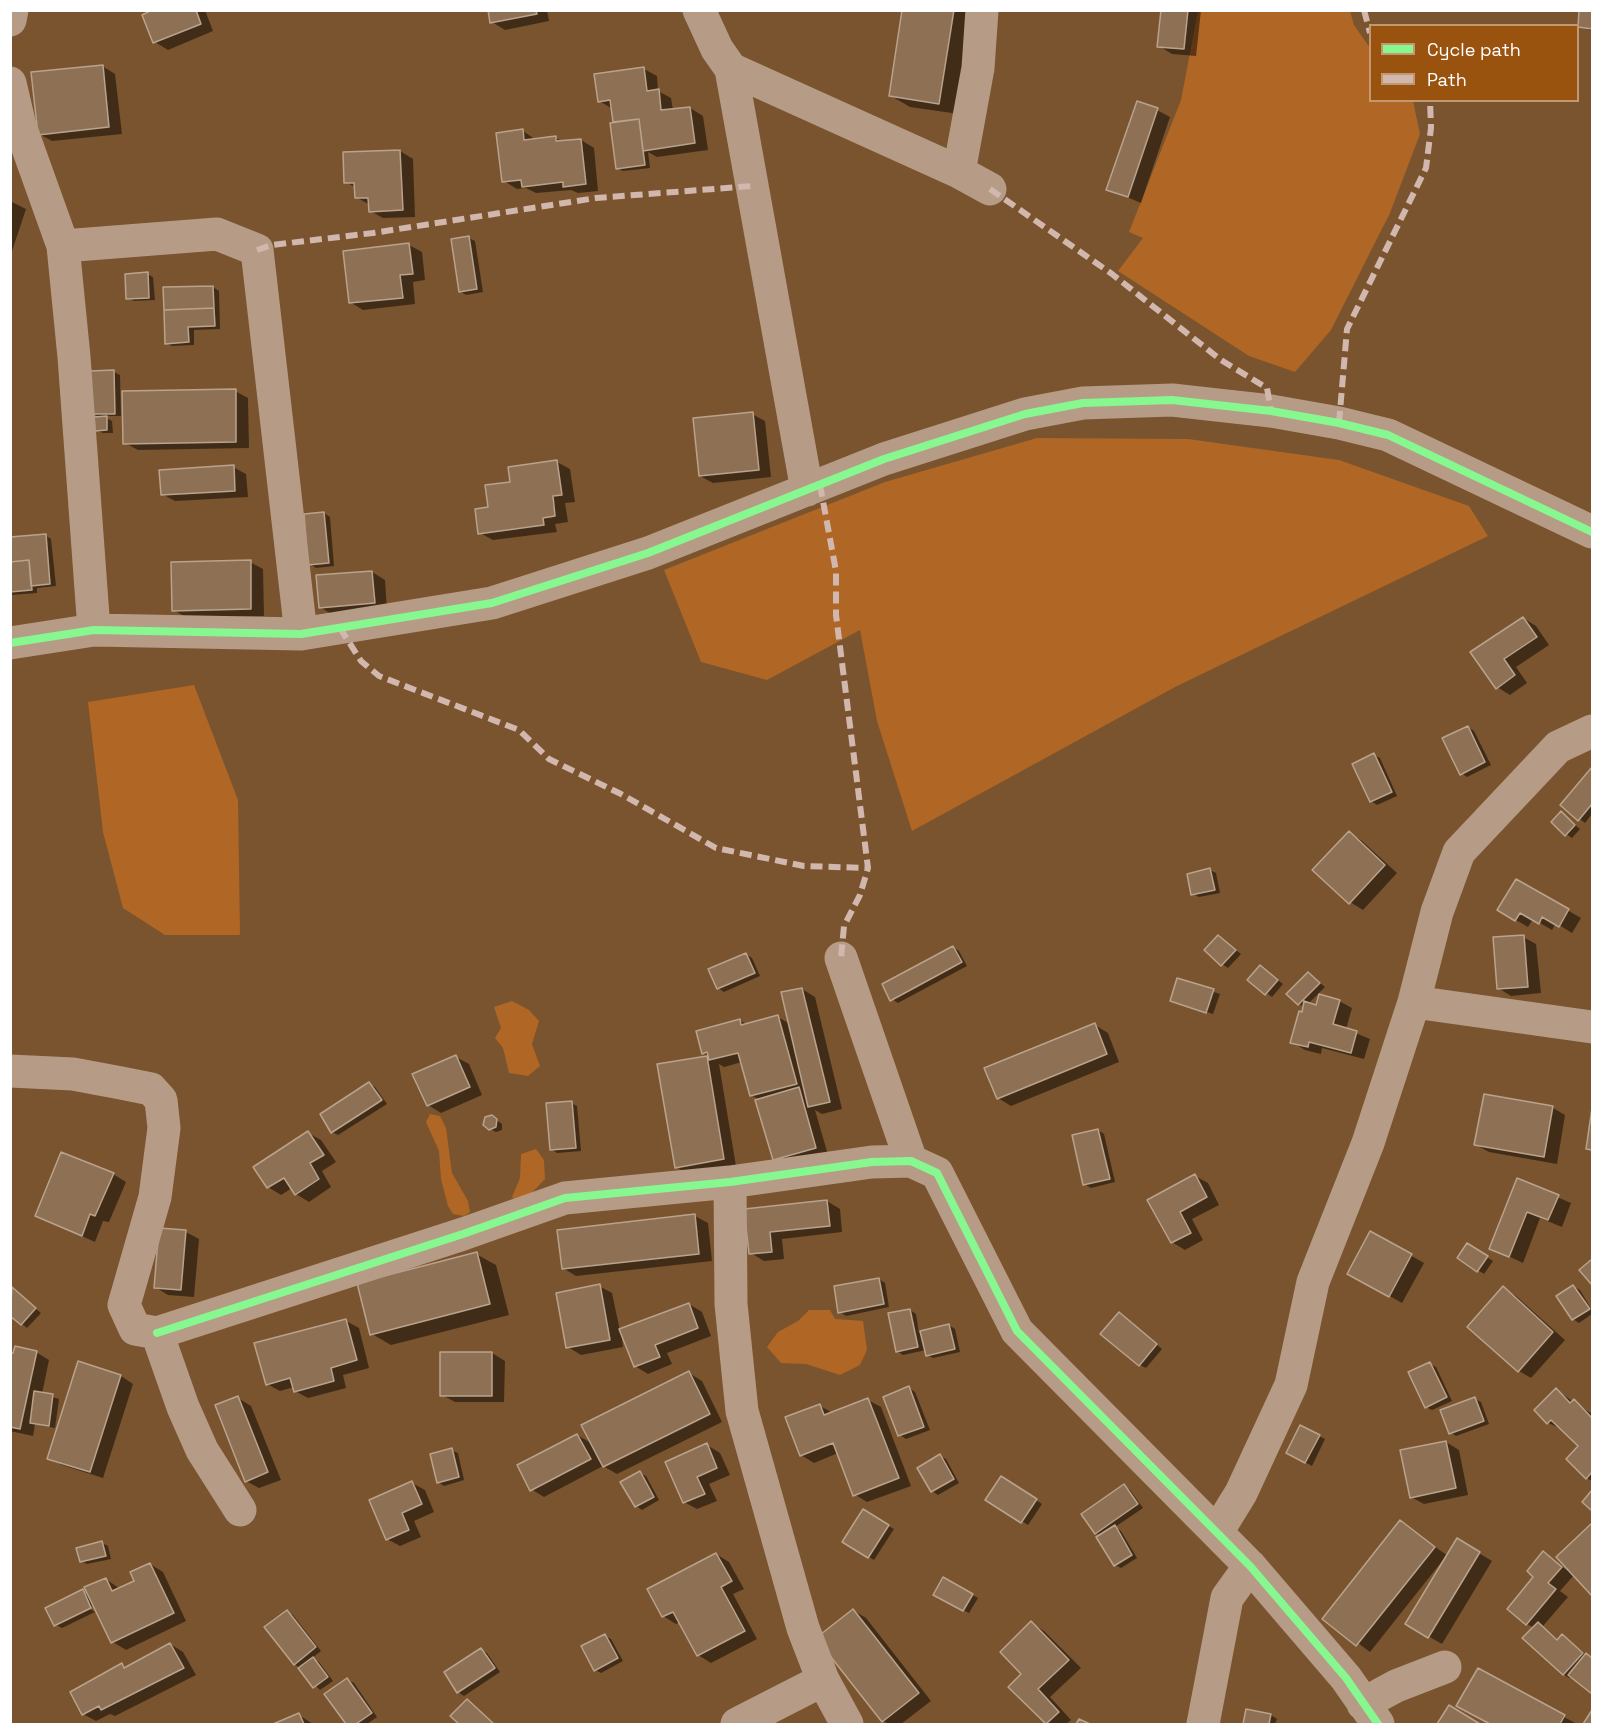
<!DOCTYPE html>
<html>
<head>
<meta charset="utf-8">
<style>
	body { margin:0 }
	#map { position:relative; width:1603px; height:1735px; overflow:hidden; background:#7a542e; font-family:"Space Grotesk",sans-serif }
	canvas { display:block }
	.frame { position:absolute; inset:0; border:12px solid #fff; pointer-events:none }
	.legend { position:absolute; left:1369px; top:24px; width:210px; height:78px; box-sizing:border-box; background:#99530f; border:2px solid #c2986f; margin:0; padding:8px 10px; list-style:none; font-size:18px; color:#fff }
	.legend li { display:flex; align-items:center; gap:12px; height:30px }
	.legend b { width:30px; border:2px solid #c2986f }
</style>
</head>
<body>
<div id="map">
<canvas width="1603" height="1735"></canvas>
<div class="frame"></div>
<ul class="legend">
<li><b style="height:8px;background:#87f88f"></b>Cycle path</li>
<li><b style="height:8px;background:#d1b7ad"></b>Path</li>
</ul>
</div>
<script>
const context = document.querySelector('canvas').getContext('2d');
context.lineJoin = 'round';
function paint(path, color) {
  context.fillStyle = color;
  context.fill(path, 'evenodd');
}
function toPath(rows) {
  const path = new Path2D();
  for (const r of rows) {
    path.moveTo(r[0], r[1]);
    for (let i = 2; i < r.length; i += 2) path.lineTo(r[i], r[i + 1]);
  }
  return path;
}
function strokePath(path, color, width, dash) {
  context.strokeStyle = color;
  context.lineWidth = width;
  context.lineCap = dash ? 'butt' : 'round';
  context.setLineDash(dash || []);
  context.stroke(path);
}
paint(toPath([
	[1198,11,1350,11,1354,25,1370,48,1370,100,1413,101,1420,134,1390,213,1331,330,1295,372,1249,356,1118,271,1143,238,1129,232,1181,100],
	[1037,438,1188,439,1339,460,1469,506,1488,536,1177,686,912,831,877,721,860,630,767,680,701,662,664,570,885,482],
	[194,685,238,800,240,935,165,935,123,908,103,832,88,702],
	[512,1001,529,1010,539,1021,532,1044,540,1066,528,1076,509,1073,503,1048,495,1038,501,1028,494,1007],
	[430,1114,440,1116,446,1128,452,1173,468,1201,470,1212,464,1216,453,1214,448,1206,441,1179,439,1151,426,1122],
	[536,1149,544,1160,545,1179,527,1198,516,1201,512,1197,520,1178,521,1154],
	[809,1310,830,1310,835,1319,863,1321,867,1350,860,1365,840,1375,806,1364,781,1363,767,1347,778,1332,798,1321]
]), '#b06624');
paint(toPath([
	[156,10,205,10,213,31,168,50,155,42],
	[489,10,547,10,549,21,505,30,492,22],
	[904,10,975,10,959,114,910,107,891,96],
	[1163,10,1201,10,1196,56,1172,54,1159,46],
	[1581,10,1592,10,1592,31,1578,26],
	[102,66,115,74,122,134,52,141,39,134],
	[644,69,657,76,658,91,671,98,673,110,690,108,703,116,708,150,657,157,648,152,650,168,623,171,617,168,618,124,614,121,613,109,599,101],
	[1157,110,1170,117,1141,203,1108,189],
	[523,131,536,140,556,138,563,142,581,140,594,148,598,191,578,193,571,190,536,193,526,188,517,189,504,181],
	[400,151,413,159,415,217,383,218,370,211,370,205,356,197,356,188,346,182],
	[10,201,26,209,10,257],
	[469,238,475,241,483,292,466,295,460,291],
	[409,245,422,252,425,280,413,282,415,304,363,310,350,302],
	[147,274,153,277,155,300,134,301,128,298],
	[213,287,219,291,220,329,194,330,194,345,172,346,166,343],
	[114,372,120,375,121,416,103,416,112,421,113,433,103,433,96,430,101,418,92,413],
	[235,391,248,398,249,448,138,450,125,443],
	[752,414,765,421,771,477,713,483,700,476],
	[557,462,570,469,575,502,565,503,568,522,555,524,557,532,493,540,480,533,489,508,512,483],
	[233,467,246,474,248,497,175,501,162,494],
	[324,513,330,517,334,566,316,568,310,564],
	[45,535,51,539,56,586,37,588,37,593,10,595,10,539],
	[250,562,263,569,264,616,186,617,173,610],
	[372,572,385,580,387,610,333,615,320,607],
	[1523,618,1536,626,1549,645,1516,667,1527,683,1510,695,1497,687,1472,652],
	[1468,727,1474,731,1491,765,1467,777,1461,773],
	[1373,755,1380,758,1397,796,1377,805,1371,801],
	[1592,769,1592,814,1585,823,1562,805],
	[1561,813,1580,829,1572,838,1566,834],
	[1350,833,1362,841,1397,873,1363,910,1350,902],
	[1210,870,1216,873,1220,893,1199,897,1193,894],
	[1517,881,1581,918,1572,933,1556,923,1552,930,1533,919,1528,927,1499,910],
	[1218,936,1241,954,1228,968,1222,964],
	[1523,937,1536,944,1541,993,1511,996,1498,988],
	[953,947,959,951,967,966,898,1003,892,999],
	[746,954,752,958,760,976,724,992,718,988],
	[1266,970,1283,984,1272,997,1249,980],
	[1309,974,1325,987,1308,1004,1317,1006,1339,1001,1352,1008,1346,1029,1370,1039,1364,1059,1322,1048,1321,1054,1305,1050,1292,1042,1304,1007,1299,1004],
	[1178,980,1220,994,1213,1014,1172,1001],
	[802,989,815,997,842,1109,822,1114,815,1110,828,1155,774,1159,760,1100,751,1095,742,1062,724,1067,719,1064,736,1166,689,1174,676,1167,658,1065,710,1057,703,1053,739,1020,748,1025,778,1017,790,1024],
	[1095,1025,1108,1033,1119,1062,1011,1106,998,1098],
	[456,1057,469,1064,482,1095,441,1113,428,1105],
	[369,1084,375,1087,387,1104,338,1135,332,1132],
	[571,1103,577,1106,581,1151,557,1153,551,1149],
	[1553,1108,1565,1115,1557,1164,1489,1152,1476,1145],
	[492,1117,502,1124,502,1130,496,1132,490,1129],
	[1098,1130,1104,1134,1115,1182,1091,1188,1084,1184],
	[308,1133,321,1140,336,1162,322,1171,331,1187,309,1202,296,1194,292,1188,281,1195,268,1187],
	[113,1174,126,1182,109,1222,103,1221,95,1242,37,1216],
	[1195,1176,1208,1183,1219,1205,1192,1219,1203,1240,1185,1250,1172,1242,1150,1200],
	[1518,1180,1571,1203,1562,1227,1540,1218,1523,1263,1491,1248],
	[827,1201,840,1209,842,1232,782,1239,784,1259,764,1261,751,1253,746,1210],
	[695,1216,708,1223,712,1261,576,1276,563,1268],
	[186,1232,199,1239,194,1297,168,1295,155,1287],
	[1371,1233,1424,1263,1402,1303,1349,1273],
	[1467,1245,1493,1261,1484,1274,1459,1258],
	[476,1254,496,1265,509,1315,391,1345,372,1334],
	[879,1279,885,1283,889,1307,846,1316,840,1312],
	[599,1286,612,1293,620,1331,689,1304,702,1312,711,1336,667,1353,672,1364,648,1374,635,1366,621,1331,623,1347,581,1355,568,1347],
	[1573,1286,1580,1290,1592,1310,1592,1314,1579,1323,1573,1319,1558,1296],
	[1503,1288,1516,1296,1565,1340,1531,1378,1519,1371],
	[12,1289,41,1313,27,1328,10,1314],
	[910,1310,916,1314,919,1333,949,1325,955,1329,960,1352,933,1358,927,1355,926,1350,903,1355,897,1351],
	[1120,1314,1162,1349,1146,1368,1140,1365],
	[346,1321,359,1328,369,1368,343,1375,346,1388,308,1398,295,1391,294,1387,280,1391,267,1384],
	[36,1352,49,1360,42,1394,59,1399,55,1428,35,1424,33,1436,10,1431,10,1354],
	[492,1353,505,1361,504,1402,455,1402,442,1395],
	[1430,1364,1436,1367,1452,1401,1432,1410,1426,1407],
	[689,1373,702,1381,722,1422,617,1474,603,1466,544,1497,531,1489,577,1435,593,1444],
	[121,1376,133,1384,103,1478,62,1465,49,1458],
	[909,1388,915,1392,930,1430,906,1439,900,1435],
	[1556,1390,1592,1414,1592,1481,1587,1478,1580,1446,1562,1429,1548,1423],
	[238,1398,251,1406,281,1480,259,1488,246,1481],
	[1475,1399,1481,1402,1489,1424,1456,1436,1450,1432],
	[868,1400,881,1407,911,1486,867,1502,854,1494,838,1453,814,1463,801,1455,820,1406,833,1413],
	[1319,1436,1325,1439,1312,1466,1288,1453],
	[1446,1442,1459,1450,1468,1495,1424,1504,1411,1497],
	[707,1445,720,1453,730,1475,709,1484,717,1501,697,1509,684,1502],
	[451,1450,458,1453,464,1480,444,1486,438,1482],
	[940,1456,946,1459,959,1483,938,1495,932,1491],
	[640,1473,646,1476,659,1500,642,1510,636,1506],
	[1007,1481,1042,1504,1028,1525,987,1499],
	[412,1483,425,1490,434,1512,414,1521,421,1537,400,1546,387,1539],
	[1124,1486,1130,1490,1143,1508,1115,1527,1121,1531,1137,1558,1121,1568,1115,1565,1101,1536,1096,1533],
	[863,1511,894,1529,874,1560,844,1542],
	[1400,1522,1448,1556,1457,1540,1492,1561,1442,1644,1407,1624,1443,1560,1370,1652,1324,1618],
	[1592,1525,1592,1593,1575,1574,1560,1591,1568,1597,1543,1626,1558,1640,1562,1635,1592,1659,1592,1693,1571,1676,1569,1678,1563,1674,1534,1628,1527,1624,1535,1576,1543,1553,1568,1571,1558,1557],
	[102,1543,108,1546,111,1559,87,1564,81,1561],
	[716,1554,729,1562,744,1589,733,1594,757,1639,711,1663,698,1655,680,1622,676,1624,663,1616,649,1589],
	[150,1564,163,1572,186,1621,126,1650,113,1642,97,1609,86,1603,84,1605,95,1612,62,1628,56,1625,82,1591,90,1596,106,1579,120,1589,136,1582],
	[944,1579,978,1598,969,1613,935,1595],
	[853,1610,866,1618,931,1701,901,1724,889,1724,883,1721,818,1638],
	[287,1612,293,1615,321,1651,312,1658,319,1662,333,1681,320,1690,295,1664],
	[1031,1623,1044,1631,1081,1668,1050,1697,1071,1720,1066,1724,1046,1724,1010,1687,1023,1674],
	[605,1636,611,1639,623,1661,601,1673,595,1670],
	[170,1644,183,1652,196,1675,115,1716,110,1714,96,1721,83,1714,122,1665,127,1668],
	[481,1649,487,1653,500,1672,464,1696,458,1692,446,1672],
	[1478,1670,1564,1717,1577,1724,1492,1724,1458,1706],
	[348,1680,354,1683,377,1717,367,1724,348,1724,326,1695],
	[467,1701,473,1704,494,1724,461,1724,452,1716],
	[1449,1707,1478,1724,1439,1724],
	[1248,1710,1271,1715,1277,1719,1275,1724,1244,1724],
	[299,1715,313,1724,277,1724]
]), '#0007');
const building = toPath([
	[152,10,196,10,201,24,153,43,142,15,152,10],
	[488,10,536,10,537,14,490,23,488,10],
	[902,10,954,10,939,104,889,96,902,10],
	[1161,10,1188,10,1184,49,1157,47,1161,10],
	[1579,10,1592,10,1592,29,1578,27,1579,10],
	[103,65,109,127,38,135,31,72,103,65],
	[644,67,647,91,659,89,661,110,690,107,695,143,643,151,639,119,613,122,610,100,598,102,594,74,644,67],
	[1137,101,1158,108,1128,197,1106,190,1137,101],
	[639,119,645,165,616,169,610,123,639,119],
	[523,129,524,140,556,136,556,141,581,139,586,184,563,187,563,182,522,187,521,180,502,182,496,133,523,129],
	[400,150,403,210,369,212,368,198,355,198,354,183,344,183,343,152,400,150],
	[469,236,477,289,459,292,451,239,469,236],
	[409,243,413,274,400,275,403,298,349,303,343,251,409,243],
	[148,272,149,298,126,299,125,274,148,272],
	[213,286,214,308,164,310,163,287,213,286],
	[214,308,215,326,188,327,189,342,165,344,164,310,214,308],
	[114,370,115,414,91,414,90,371,114,370],
	[236,389,236,442,123,444,122,391,236,389],
	[753,412,759,470,699,476,693,418,753,412],
	[107,416,107,430,95,431,94,417,107,416],
	[557,460,562,495,553,496,555,516,543,518,544,525,478,534,475,509,488,507,485,485,510,482,508,467,557,460],
	[234,465,235,491,161,495,159,470,234,465],
	[324,512,329,563,308,565,304,514,324,512],
	[46,534,50,584,31,586,29,560,10,562,10,537,46,534],
	[29,560,32,590,10,592,10,562,29,560],
	[251,560,251,609,172,611,171,562,251,560],
	[372,571,375,603,319,608,316,575,372,571],
	[1523,617,1537,637,1504,659,1515,675,1496,689,1470,652,1523,617],
	[1468,726,1485,762,1460,775,1442,738,1468,726],
	[1374,753,1392,792,1370,802,1352,764,1374,753],
	[1592,767,1592,804,1578,821,1560,805,1592,767],
	[1561,811,1575,825,1565,836,1551,822,1561,811],
	[1349,831,1385,865,1349,904,1312,870,1349,831],
	[1210,868,1215,890,1191,895,1187,874,1210,868],
	[1516,879,1569,909,1559,927,1542,917,1539,924,1520,913,1515,921,1497,910,1516,879],
	[1218,935,1236,950,1221,966,1204,950,1218,935],
	[1524,935,1528,987,1497,989,1493,937,1524,935],
	[953,946,962,962,890,1001,882,984,953,946],
	[746,953,755,973,717,989,708,969,746,953],
	[1260,965,1278,980,1265,995,1247,980,1260,965],
	[1308,972,1320,983,1298,1005,1286,994,1308,972],
	[1177,978,1214,989,1206,1013,1170,1001,1177,978],
	[802,988,830,1102,808,1107,781,992,802,988],
	[1319,994,1340,1000,1333,1024,1357,1031,1351,1053,1309,1042,1308,1047,1290,1043,1299,1011,1302,1012,1304,1001,1316,1005,1319,994],
	[778,1015,797,1084,750,1096,738,1053,709,1060,707,1052,702,1054,696,1031,740,1019,741,1025,778,1015],
	[1095,1023,1107,1054,997,1099,984,1068,1095,1023],
	[456,1055,470,1087,427,1106,412,1074,456,1055],
	[707,1056,724,1159,675,1168,657,1064,707,1056],
	[369,1082,382,1100,331,1133,320,1114,369,1082],
	[799,1087,816,1148,773,1160,755,1100,799,1087],
	[1484,1094,1553,1106,1544,1157,1474,1145,1484,1094],
	[572,1101,576,1148,550,1150,546,1103,572,1101],
	[1592,1108,1592,1150,1586,1149,1592,1108],
	[492,1115,497,1119,496,1127,489,1130,483,1125,485,1117,492,1115],
	[1098,1129,1110,1179,1083,1185,1072,1135,1098,1129],
	[308,1131,324,1155,310,1163,319,1179,295,1195,284,1178,267,1188,253,1167,308,1131],
	[61,1152,114,1173,95,1216,90,1214,82,1236,35,1216,61,1152],
	[1195,1174,1207,1197,1180,1212,1191,1233,1171,1243,1147,1200,1195,1174],
	[1517,1178,1559,1195,1548,1220,1527,1212,1509,1257,1489,1249,1517,1178],
	[827,1200,830,1226,770,1232,772,1252,749,1254,744,1209,827,1200],
	[695,1214,699,1254,562,1269,557,1230,695,1214],
	[159,1228,186,1230,181,1290,154,1288,159,1228],
	[1370,1231,1412,1254,1389,1297,1347,1274,1370,1231],
	[1467,1243,1488,1256,1477,1272,1457,1258,1467,1243],
	[477,1252,490,1304,370,1335,357,1283,477,1252],
	[1592,1259,1592,1285,1579,1270,1592,1259],
	[879,1278,884,1304,838,1313,834,1286,879,1278],
	[600,1284,610,1340,566,1348,556,1293,600,1284],
	[1573,1285,1590,1309,1572,1320,1556,1296,1573,1285],
	[1503,1286,1553,1332,1518,1372,1467,1327,1503,1286],
	[12,1287,36,1308,21,1325,10,1316,12,1287],
	[689,1303,698,1328,655,1345,660,1357,634,1367,619,1329,689,1303],
	[910,1309,918,1347,896,1352,888,1313,910,1309],
	[1119,1312,1157,1344,1139,1366,1100,1334,1119,1312],
	[346,1319,357,1360,331,1368,334,1381,294,1392,290,1378,266,1385,254,1343,346,1319],
	[949,1324,955,1349,926,1356,920,1331,949,1324],
	[15,1346,37,1351,20,1429,10,1427,10,1353,13,1353,15,1346],
	[440,1352,492,1352,492,1396,440,1396,440,1352],
	[78,1361,121,1375,90,1472,47,1459,78,1361],
	[1430,1362,1447,1397,1425,1408,1408,1372,1430,1362],
	[689,1371,710,1414,603,1467,581,1425,689,1371],
	[909,1386,924,1427,898,1436,883,1397,909,1386],
	[1556,1388,1570,1403,1574,1399,1592,1418,1592,1472,1586,1479,1566,1459,1578,1446,1551,1420,1547,1424,1534,1410,1556,1388],
	[34,1391,53,1394,49,1426,30,1423,34,1391],
	[238,1396,268,1472,245,1482,215,1405,238,1396],
	[1475,1397,1484,1421,1449,1434,1440,1410,1475,1397],
	[868,1398,899,1478,853,1496,833,1443,800,1456,785,1417,820,1404,824,1415,868,1398],
	[1300,1425,1320,1435,1305,1463,1286,1453,1300,1425],
	[577,1434,591,1459,530,1491,517,1465,577,1434],
	[1446,1441,1456,1488,1410,1498,1400,1450,1446,1441],
	[707,1443,717,1468,697,1477,705,1494,683,1503,665,1462,707,1443],
	[452,1448,459,1477,437,1483,430,1454,452,1448],
	[940,1454,954,1479,931,1492,917,1468,940,1454],
	[640,1471,654,1497,635,1507,620,1482,640,1471],
	[1001,1476,1037,1499,1021,1523,985,1500,1001,1476],
	[412,1481,422,1504,402,1513,409,1530,386,1540,369,1500,412,1481],
	[1124,1484,1138,1504,1095,1534,1081,1514,1124,1484],
	[1592,1490,1592,1511,1582,1502,1592,1490],
	[863,1509,889,1525,868,1558,842,1542,863,1509],
	[1400,1520,1435,1547,1356,1646,1322,1619,1400,1520],
	[1592,1523,1592,1596,1556,1557,1592,1523],
	[1115,1525,1132,1555,1114,1566,1096,1537,1115,1525],
	[1457,1538,1480,1552,1428,1638,1405,1624,1457,1538],
	[102,1541,106,1556,80,1562,76,1548,102,1541],
	[1543,1551,1562,1567,1548,1583,1556,1589,1526,1625,1507,1609,1533,1577,1527,1571,1543,1551],
	[716,1553,732,1581,721,1587,745,1631,697,1656,673,1612,662,1617,647,1589,716,1553],
	[150,1563,174,1613,111,1643,84,1587,106,1578,112,1591,134,1581,130,1572,150,1563],
	[943,1577,973,1594,963,1611,933,1595,943,1577],
	[83,1589,91,1608,54,1626,45,1608,83,1589],
	[853,1609,919,1693,882,1722,816,1638,853,1609],
	[287,1610,316,1647,294,1665,264,1627,287,1610],
	[1031,1621,1069,1660,1038,1689,1059,1712,1046,1724,1008,1687,1021,1674,1000,1652,1031,1621],
	[1538,1622,1557,1640,1562,1634,1583,1653,1563,1675,1522,1638,1538,1622],
	[605,1634,618,1658,594,1671,581,1646,605,1634],
	[170,1643,184,1668,101,1710,99,1706,82,1715,70,1692,122,1663,124,1668,170,1643],
	[481,1648,495,1668,457,1693,444,1672,481,1648],
	[1586,1653,1592,1658,1592,1694,1568,1675,1586,1653],
	[313,1657,328,1677,313,1688,298,1668,313,1657],
	[1478,1668,1565,1715,1560,1724,1490,1724,1456,1706,1478,1668],
	[347,1678,372,1713,356,1724,346,1724,324,1694,347,1678],
	[467,1699,494,1724,459,1724,450,1716,467,1699],
	[1449,1705,1480,1724,1437,1724,1449,1705],
	[1246,1709,1271,1714,1269,1724,1243,1724,1246,1709],
	[1592,1710,1592,1724,1583,1724,1592,1710],
	[299,1713,304,1724,273,1724,299,1713],
	[1079,1719,1090,1724,1076,1724,1079,1719]
]);
paint(building, '#8e7155');
strokePath(building, '#b9a38d', 1.5);
strokePath(toPath([
	[699,10,717,49,731,69,807,490],
	[10,20,12,10],
	[731,69,959,172,990,189],
	[10,83,20,126,63,246,74,357,94,630],
	[959,172,978,68,982,10],
	[63,246,217,234,257,250,301,634],
	[10,643,94,630,301,634,492,603,648,553,884,459,1025,414,1083,403,1172,400,1271,411,1339,423,1388,435,1592,532],
	[841,958,911,1161],
	[1414,1002,1592,1027],
	[10,1071,73,1074,121,1083,151,1089,161,1100,164,1128,155,1197,124,1305,135,1329,157,1333,463,1234,565,1198,730,1182,872,1162,911,1161,937,1173,1017,1331,1250,1566,1346,1678,1378,1724],
	[730,1182,731,1304,742,1411,803,1628,823,1680,847,1724],
	[157,1333,183,1407,202,1450,240,1510],
	[1217,1532,1241,1493,1291,1385,1313,1282,1368,1143,1414,1002,1437,912,1459,852,1558,747,1592,731],
	[1363,1704,1396,1686,1445,1667],
	[737,1724,823,1680],
	[1203,1724,1227,1598,1250,1566]
]), '#b69c86', 33);
strokePath(toPath([
	[1364,10,1370,33],
	[990,189,1112,274,1221,360,1267,388,1271,411],
	[257,250,272,245,373,233,596,198,752,186],
	[1339,423,1347,329,1426,168,1431,128,1430,100],
	[820,485,836,571,836,615,868,868,860,895,844,926,841,958],
	[340,628,361,661,379,676,519,730,549,759,621,794,716,848,804,866,868,868]
]), '#d1b7ad', 6, [12, 6]);
strokePath(toPath([
	[10,643,94,630,301,634,492,603,648,553,884,459,1025,414,1083,403,1172,400,1271,411,1339,423,1388,435,1592,532],
	[157,1333,463,1234,565,1198,730,1182,872,1162,911,1161,937,1173,1017,1331,1250,1566,1346,1678,1378,1724]
]), '#87f88f', 8);
</script>
</body>
</html>
